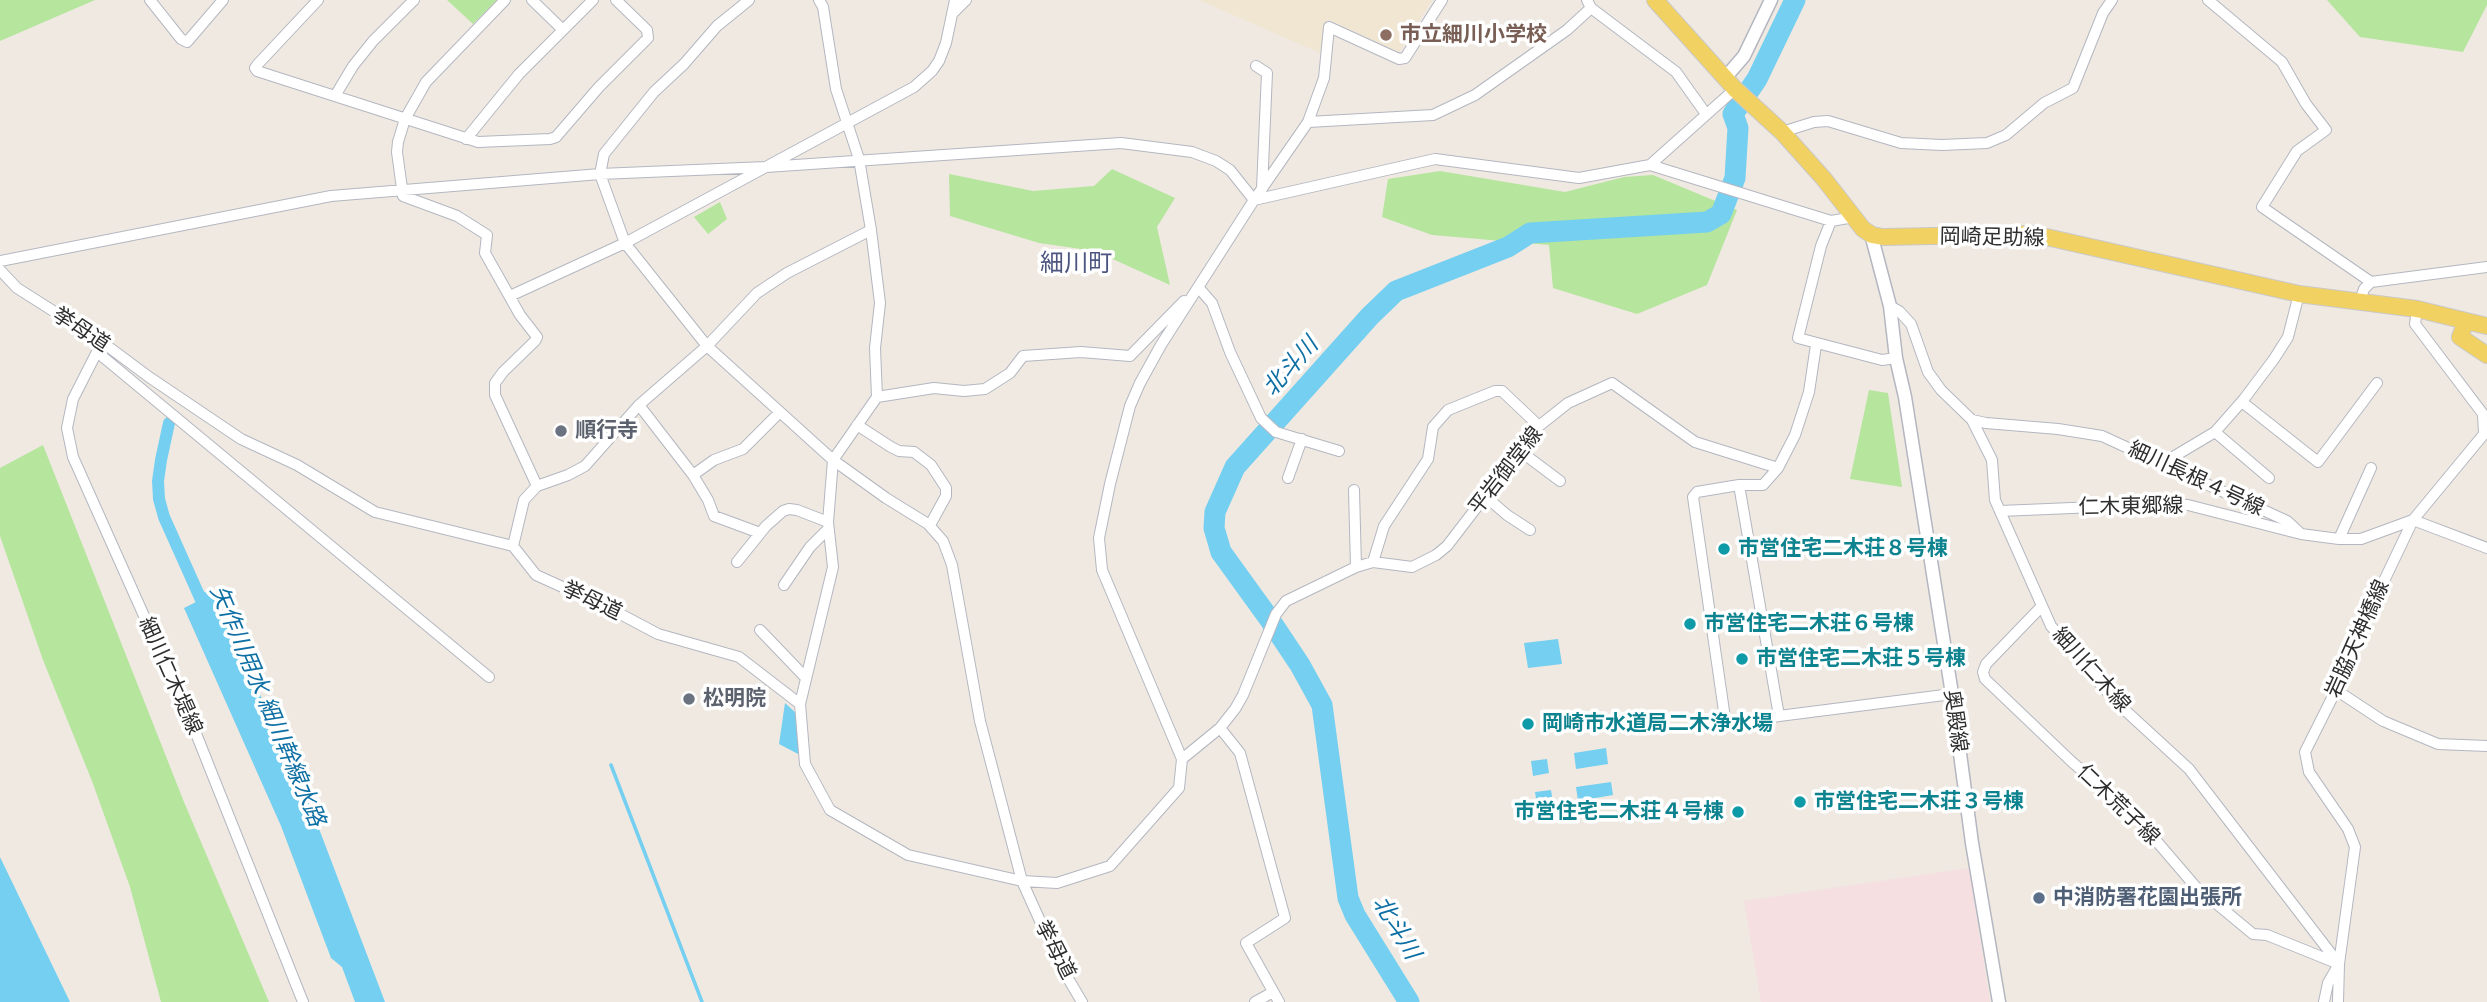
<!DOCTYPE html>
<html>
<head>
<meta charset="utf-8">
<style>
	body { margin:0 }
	canvas { display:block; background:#efe9e1 }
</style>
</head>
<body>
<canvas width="2487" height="1002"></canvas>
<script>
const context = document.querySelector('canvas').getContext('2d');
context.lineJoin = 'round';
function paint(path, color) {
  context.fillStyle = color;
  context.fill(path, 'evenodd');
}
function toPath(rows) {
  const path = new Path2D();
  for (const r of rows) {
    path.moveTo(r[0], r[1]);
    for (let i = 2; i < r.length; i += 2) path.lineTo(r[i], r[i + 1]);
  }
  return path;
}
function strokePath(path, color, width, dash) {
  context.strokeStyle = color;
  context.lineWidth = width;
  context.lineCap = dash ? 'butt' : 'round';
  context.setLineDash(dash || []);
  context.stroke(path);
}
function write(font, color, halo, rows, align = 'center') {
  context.font = font + ' "PT Sans","Noto Sans JP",sans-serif';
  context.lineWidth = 7;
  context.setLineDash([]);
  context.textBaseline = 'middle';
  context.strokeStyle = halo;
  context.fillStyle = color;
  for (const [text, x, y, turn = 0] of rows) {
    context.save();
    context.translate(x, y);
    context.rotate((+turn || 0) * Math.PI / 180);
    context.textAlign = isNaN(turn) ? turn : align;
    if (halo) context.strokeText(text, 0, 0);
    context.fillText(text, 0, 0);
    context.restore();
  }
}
paint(toPath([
	[1199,0,1432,0,1399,52,1327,19,1320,53]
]), '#f0e6d1');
paint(toPath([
	[1969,868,1990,1002,1761,1002,1744,901]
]), '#f5dfe0');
paint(toPath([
	[0,0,95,0,0,41],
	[447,0,497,0,473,24],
	[2327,0,2487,0,2487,5,2463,52,2360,37],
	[1112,169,1175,198,1157,227,1170,285,1095,251,1039,243,950,216,949,174,1033,191,1094,186],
	[1440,171,1565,192,1624,177,1653,175,1737,210,1707,285,1637,314,1553,288,1549,245,1432,235,1382,217,1388,179],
	[720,202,727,219,708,234,694,217],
	[1869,390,1888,393,1902,487,1850,479],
	[43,445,184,802,269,1002,161,1002,130,887,92,781,43,660,0,536,0,468]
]), '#b6e59e');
paint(toPath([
	[201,586,204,592,213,589,313,813,385,1002,355,1002,342,967,331,958,281,826,184,608,196,602,191,590],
	[1558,639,1562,664,1528,668,1524,643],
	[785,703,796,713,800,755,779,744],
	[1606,748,1608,764,1576,769,1574,753],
	[1547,759,1549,773,1533,776,1531,761],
	[1611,782,1613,795,1578,801,1576,787],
	[1551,790,1553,803,1537,805,1535,792],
	[0,857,70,1002,0,1002]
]), '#75cff0');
strokePath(toPath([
	[611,765,702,1002]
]), '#75cff0', 3.5);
strokePath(toPath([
	[169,423,161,460,158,481,159,499,164,517,202,602]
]), '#75cff0', 12);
strokePath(toPath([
	[1409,1002,1355,915,1348,898,1322,705,1300,665,1268,617,1221,552,1214,528,1215,512,1235,467,1370,316,1396,291,1508,247,1530,233,1707,222,1721,214,1735,178,1738,128,1733,114,1757,79,1795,0]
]), '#75cff0', 21);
const minor = toPath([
	[150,0,181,39,187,42,223,0],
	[318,0,257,65,255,68,257,71,478,142,550,139,556,137,599,87,648,38,647,30,616,0],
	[505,0,426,82,405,119,398,142,397,152,403,196,457,216,487,235,485,253,520,315,537,337,535,341,503,372,495,383,495,395,537,486],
	[532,0,562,29],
	[749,0,717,26,684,64,654,92,604,154,600,174,625,243,707,346,833,460,886,498,928,524,943,541,952,565,980,721,1022,881,1059,963,1082,1002],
	[819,0,823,7,836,89,859,159,871,230,880,303,875,348,877,397,833,460,828,522,833,567,800,704,805,764,830,810,908,855,1022,881,1057,883,1110,866,1179,788,1182,759,1102,570,1099,538,1110,484,1130,406,1140,383,1161,345,1254,200,1435,159,1579,178,1650,165,1831,221,1854,217],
	[1587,0,1591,8,1676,72,1706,114],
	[2208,0,2282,62,2306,104,2326,130,2297,151,2262,207,2371,282],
	[954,12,966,0],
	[1256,66,1267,73,1262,189],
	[335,96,353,66,373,41,414,0],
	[1308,122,1433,115,1475,95,1567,30,1591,8],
	[1782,132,1814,122,1828,121,1901,143,1942,145,1987,143,2006,135,2044,103,2073,88,2103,13,2112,0],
	[466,139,519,74,593,0],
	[1650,165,1735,89],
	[1831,221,1821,246,1798,338,1882,360,1896,358],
	[0,261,331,196,600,174,766,167,1121,143,1192,152,1216,161,1230,170,1254,200,1308,122,1324,78,1329,27,1399,59,1405,58,1442,0],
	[0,270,17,288,102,342,149,377,241,439,297,465,375,512,513,546,536,575,609,608,658,634,739,657,800,704],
	[1198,287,1212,303,1230,352,1261,418,1276,432,1339,451],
	[510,296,625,243,914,87,932,71,939,61,946,43,955,0],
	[2360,301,2364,289,2371,282,2487,267],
	[1890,306,1899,311,1911,324,1928,372,1941,390,1972,420,1992,460,1995,500,2051,626,2115,701,2189,769,2339,964],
	[102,342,73,399,67,428,73,457,191,721,303,1002],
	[1816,345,1809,392,1795,435,1778,468,1763,485,1739,485,1697,492,1693,497,1725,718,1733,724,1779,716,1952,694],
	[97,352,489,677],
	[877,397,934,388,964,391,985,389,1010,373,1023,356,1081,352,1130,356,1184,301],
	[2242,402,2318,462,2377,383],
	[639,405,693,475,708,500,714,516,760,533],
	[1972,420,1986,423,2058,429,2102,436,2287,521,2301,534,2339,539,2361,539,2413,520],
	[857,425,891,447,899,451,914,452,931,465,946,488,946,496,930,525],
	[2215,432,2269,478],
	[1520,451,1560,481],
	[2163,463,2215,432,2244,399,2274,359,2288,337,2299,294],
	[693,475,714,460,743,449,780,412],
	[1288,478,1302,439],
	[1739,485,1779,716],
	[1354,490,1356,567],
	[1485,496,1507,515,1530,530],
	[2000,511,2168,504,2188,505,2297,533],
	[2413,520,2487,548],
	[2339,539,2371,468],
	[513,546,524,500,537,486,568,475,585,466,639,405,707,346,757,293,787,273,871,230],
	[737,562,766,526,783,511,789,509,797,510,828,522],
	[1373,562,1384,526,1428,459,1433,427,1448,410,1495,391,1502,391,1539,426],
	[784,585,810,547,828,529],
	[2041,607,1986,664,1983,672,1985,679,2072,762,2135,816,2195,886,2253,934,2267,935,2339,964],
	[760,630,806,678],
	[2336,690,2383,721,2438,744,2487,746],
	[1220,728,1240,753,1285,918,1246,943,1279,1002],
	[1182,759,1220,728,1235,709,1243,695,1276,614,1286,601,1356,567,1373,562,1412,567,1436,555,1447,546,1539,426,1568,403,1612,383,1695,442,1778,468],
	[1255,1002,1273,992],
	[2324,1002,2328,983,2339,964],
	[2338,1002,2339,964,2355,847,2348,829,2309,772,2305,752,2336,690,2373,604,2413,520,2484,434,2483,414,2415,324,2417,309]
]);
const tertiary = toPath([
	[1725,78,1744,56,1771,0],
	[1871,234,1890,306,1896,358,1905,397,1952,694,1972,843,1999,1002]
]);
const primary = toPath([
	[1655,0,1735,89,1782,132,1824,179,1863,229,1872,235,1883,237,2033,234,2299,294,2417,309,2466,321,2460,337,2487,355],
	[2466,321,2487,326]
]);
strokePath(minor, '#b4b7c1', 12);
strokePath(tertiary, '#b4b7c1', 15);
strokePath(primary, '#c9c9c9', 18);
strokePath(minor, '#fff', 10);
strokePath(tertiary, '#fff', 12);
strokePath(primary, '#f2d163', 16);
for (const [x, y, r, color] of [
	[1386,35,7,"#8d6e63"],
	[561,431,7,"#6b7280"],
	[1724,549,7,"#0f9aa8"],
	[1690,624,7,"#0f9aa8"],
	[1742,659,7,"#0f9aa8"],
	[689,699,7,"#6b7280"],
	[1528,724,7,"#0f9aa8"],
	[1800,802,7,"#0f9aa8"],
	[1738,812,7,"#0f9aa8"],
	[2039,898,7,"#5c6f8a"]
]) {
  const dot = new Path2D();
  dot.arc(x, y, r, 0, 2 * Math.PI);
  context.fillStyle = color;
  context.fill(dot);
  strokePath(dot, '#fff', 2.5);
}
write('bold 21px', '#785e54', '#fff', [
	["市立細川小学校",1400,35]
], 'left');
write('21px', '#2e2e2e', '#fff', [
	["岡崎足助線",1992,238,1],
	["挙母道",81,330,33],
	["平岩御堂線",1506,471,-52],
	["細川長根４号線",2196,479,25],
	["仁木東郷線",2131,507,-1],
	["挙母道",592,601,25],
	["岩脇天神橋線",2358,639,-66],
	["細川仁木線",2091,670,48],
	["細川仁木堤線",170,676,66],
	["奥殿線",1955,721,82],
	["仁木荒子線",2118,805,44],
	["挙母道",1055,950,63]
]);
write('bold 21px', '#5b616d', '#fff', [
	["順行寺",575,431],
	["松明院",703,699]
], 'left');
write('bold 21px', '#0d838f', '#fff', [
	["市営住宅二木荘８号棟",1738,549],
	["市営住宅二木荘６号棟",1704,624],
	["市営住宅二木荘５号棟",1756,659],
	["岡崎市水道局二木浄水場",1542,724],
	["市営住宅二木荘３号棟",1814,802],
	["市営住宅二木荘４号棟",1724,812,"right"]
], 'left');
write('bold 21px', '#4e5e75', '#fff', [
	["中消防署花園出張所",2053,898]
], 'left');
write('italic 23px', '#0d6fa3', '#fff', [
	["北斗川",1291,367,-48],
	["矢作川用水 細川幹線水路",267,706,67],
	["北斗川",1396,928,59]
]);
write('24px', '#4d5680', '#fff', [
	["細川町",1076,264]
]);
</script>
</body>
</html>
